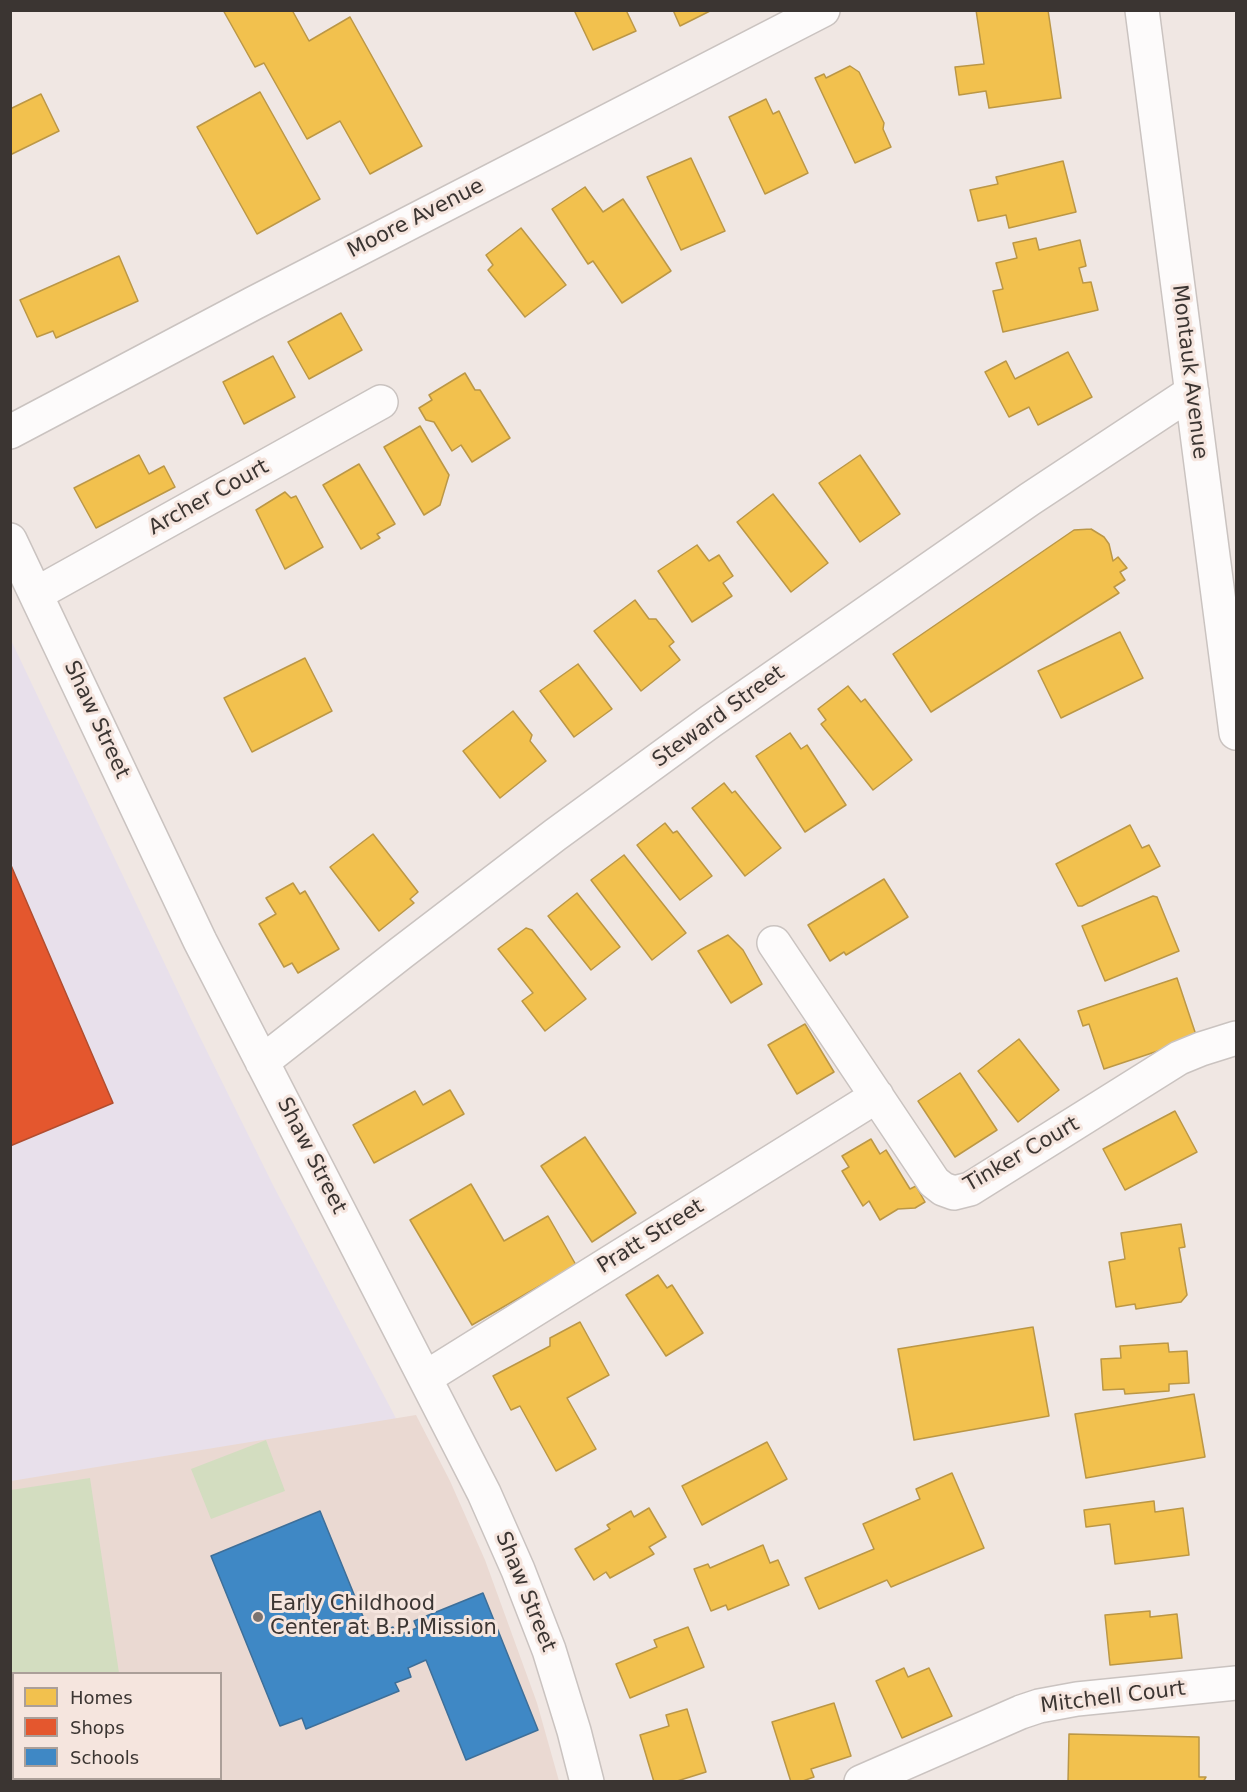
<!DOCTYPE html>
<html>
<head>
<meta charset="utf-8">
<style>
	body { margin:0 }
	#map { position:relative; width:1247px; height:1792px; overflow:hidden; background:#f0e7e3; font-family:"DejaVu Sans",sans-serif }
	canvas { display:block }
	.frame { position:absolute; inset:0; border:12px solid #3b3532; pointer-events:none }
	.legend { position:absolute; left:12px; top:1672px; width:210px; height:108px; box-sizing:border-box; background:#f5e5de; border:2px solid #ab9f99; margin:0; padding:8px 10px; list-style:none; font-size:18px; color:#3b3532 }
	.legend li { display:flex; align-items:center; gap:12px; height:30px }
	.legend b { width:30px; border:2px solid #ab9f99 }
</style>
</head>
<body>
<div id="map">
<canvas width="1247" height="1792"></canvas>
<div class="frame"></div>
<ul class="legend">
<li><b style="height:16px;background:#f2c14e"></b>Homes</li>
<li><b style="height:16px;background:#e4572e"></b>Shops</li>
<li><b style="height:16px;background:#3f88c5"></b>Schools</li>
</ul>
</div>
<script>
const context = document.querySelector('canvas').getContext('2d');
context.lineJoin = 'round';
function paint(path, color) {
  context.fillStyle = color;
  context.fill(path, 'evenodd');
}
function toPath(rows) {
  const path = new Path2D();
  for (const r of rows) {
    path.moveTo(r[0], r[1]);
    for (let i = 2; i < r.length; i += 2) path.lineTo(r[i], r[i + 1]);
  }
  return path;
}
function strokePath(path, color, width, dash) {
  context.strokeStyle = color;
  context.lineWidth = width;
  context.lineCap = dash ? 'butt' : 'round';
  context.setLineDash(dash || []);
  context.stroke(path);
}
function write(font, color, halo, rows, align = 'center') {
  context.font = font + ' "DejaVu Sans",sans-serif';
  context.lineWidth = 6;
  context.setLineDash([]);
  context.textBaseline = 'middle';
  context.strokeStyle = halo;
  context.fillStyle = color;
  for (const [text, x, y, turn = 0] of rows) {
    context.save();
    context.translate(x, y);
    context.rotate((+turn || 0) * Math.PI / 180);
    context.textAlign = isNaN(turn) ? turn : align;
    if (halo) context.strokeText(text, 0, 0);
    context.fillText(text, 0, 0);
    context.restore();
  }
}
paint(toPath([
	[10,638,191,1019,274,1187,429,1481,544,1781,11,1781],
	[14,1674,220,1674,220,1778,14,1778]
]), '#e8e0eb');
paint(toPath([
	[416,1415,450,1481,485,1560,537,1703,559,1781,11,1782,11,1481],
	[14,1674,220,1674,220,1778,14,1778]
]), '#ead9d2');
paint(toPath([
	[266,1440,285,1491,211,1519,191,1469],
	[90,1478,119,1673,14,1674,14,1778,135,1778,136,1781,11,1781,11,1490]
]), '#d3ddc0');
const homes = toPath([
	[223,10,292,10,309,41,350,17,422,146,370,174,340,121,307,139,264,63,255,67,223,10],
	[574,10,626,10,636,31,593,50,574,10],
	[673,10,712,10,680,26,673,10],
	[976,10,1048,10,1061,98,989,108,986,91,959,95,955,67,984,64,976,10],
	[850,66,859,72,884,123,883,129,891,147,855,163,815,78,824,74,826,78,850,66],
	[260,92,320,199,257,234,197,127,260,92],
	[41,94,59,131,10,155,10,109,41,94],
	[766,99,773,114,779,111,808,173,765,194,729,117,766,99],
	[691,158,725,231,681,250,647,177,691,158],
	[1063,161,1076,212,1009,228,1006,215,978,221,970,190,998,184,996,177,1063,161],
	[585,187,603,212,623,199,671,271,622,303,593,261,588,264,552,209,585,187],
	[521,228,566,285,525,317,488,270,493,265,486,255,521,228],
	[1036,238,1039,250,1080,240,1086,266,1079,268,1083,283,1091,282,1098,310,1003,332,993,291,1003,289,996,263,1017,258,1013,243,1036,238],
	[119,256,138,301,56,338,53,331,37,337,20,300,119,256],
	[341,313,362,350,309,379,288,342,341,313],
	[1068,352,1092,397,1038,425,1029,407,1009,417,985,372,1006,361,1015,379,1068,352],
	[273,356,295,397,244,424,223,382,273,356],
	[465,373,475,390,480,390,510,438,472,462,461,445,452,451,434,422,426,420,419,408,432,400,429,395,465,373],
	[420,426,449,475,440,505,424,515,384,447,420,426],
	[139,455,149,474,164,466,175,487,96,528,74,488,139,455],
	[860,455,900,514,860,542,819,483,860,455],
	[359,464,395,524,377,534,380,538,361,549,323,485,359,464],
	[285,492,291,498,296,496,323,547,285,569,256,510,285,492],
	[773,494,828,563,791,592,737,522,773,494],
	[1091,529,1104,537,1109,544,1113,561,1118,557,1127,568,1120,572,1125,580,1114,587,1119,593,931,712,893,654,1074,530,1091,529],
	[697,545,709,561,719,555,733,576,723,583,732,596,692,622,658,571,697,545],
	[635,600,649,619,656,619,674,642,669,646,680,660,641,691,594,631,635,600],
	[1120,632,1143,678,1061,718,1038,671,1120,632],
	[305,658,332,711,252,752,224,698,305,658],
	[578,664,612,709,574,737,540,691,578,664],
	[848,686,861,702,865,699,912,760,873,790,821,724,826,720,818,709,848,686],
	[513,711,532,735,530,741,546,761,500,798,463,751,513,711],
	[790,733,801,749,807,745,846,805,805,832,756,756,790,733],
	[724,783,732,793,735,791,781,848,745,876,692,808,724,783],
	[665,823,673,833,677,831,712,876,680,900,637,845,665,823],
	[1130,825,1142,848,1149,845,1160,866,1082,906,1078,906,1056,864,1130,825],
	[373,834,418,892,410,899,414,903,379,931,330,867,373,834],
	[624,855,686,933,652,960,591,880,624,855],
	[884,879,908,917,846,955,844,952,830,961,808,925,884,879],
	[293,883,300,894,305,891,339,949,298,973,292,963,284,967,259,924,276,914,266,898,293,883],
	[577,893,620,947,591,970,548,916,577,893],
	[1153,896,1157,897,1179,951,1105,981,1082,926,1153,896],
	[526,928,532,930,586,999,545,1031,522,1001,533,993,498,949,526,928],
	[728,935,743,950,762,984,731,1003,698,951,728,935],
	[1177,978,1197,1038,1104,1069,1089,1024,1083,1026,1078,1011,1177,978],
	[805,1024,834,1072,797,1094,768,1045,805,1024],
	[1019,1039,1059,1090,1018,1122,978,1071,1019,1039],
	[960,1073,997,1130,955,1157,918,1101,960,1073],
	[450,1090,464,1114,374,1163,353,1125,415,1091,423,1105,450,1090],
	[1175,1111,1197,1152,1125,1190,1103,1149,1175,1111],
	[585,1137,636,1213,592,1242,541,1166,585,1137],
	[871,1139,880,1154,886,1150,910,1189,916,1186,925,1202,915,1208,898,1209,880,1220,869,1201,863,1206,842,1171,849,1167,842,1156,871,1139],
	[471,1184,504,1241,548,1216,576,1265,472,1325,410,1220,471,1184],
	[1181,1224,1185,1247,1179,1248,1187,1295,1181,1302,1136,1309,1135,1304,1116,1307,1109,1262,1125,1259,1121,1233,1181,1224],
	[658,1275,667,1288,672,1285,703,1333,666,1356,626,1295,658,1275],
	[580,1322,609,1375,567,1398,596,1449,556,1471,520,1406,511,1410,493,1376,550,1346,550,1338,580,1322],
	[1033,1327,1049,1416,914,1440,898,1349,1033,1327],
	[1168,1343,1169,1352,1187,1351,1189,1383,1169,1384,1169,1391,1125,1394,1124,1389,1103,1390,1101,1359,1121,1358,1120,1346,1168,1343],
	[1194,1394,1205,1457,1086,1478,1075,1414,1194,1394],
	[767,1442,787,1479,702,1525,682,1486,767,1442],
	[952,1473,984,1548,891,1587,887,1580,819,1609,805,1578,874,1549,863,1524,920,1499,916,1489,952,1473],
	[1154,1501,1155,1512,1183,1508,1189,1555,1115,1564,1110,1524,1086,1527,1084,1510,1154,1501],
	[649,1508,666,1537,649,1547,654,1554,610,1578,606,1572,594,1580,575,1549,610,1529,607,1525,631,1511,634,1517,649,1508],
	[763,1545,770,1563,778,1560,789,1585,728,1610,726,1605,711,1611,694,1569,708,1564,710,1568,763,1545],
	[1150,1611,1150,1617,1177,1614,1182,1658,1110,1665,1105,1615,1150,1611],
	[688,1627,704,1667,630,1698,616,1664,657,1647,654,1640,688,1627],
	[904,1668,908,1677,929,1668,952,1716,902,1738,876,1681,904,1668],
	[834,1703,851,1756,811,1769,814,1777,800,1782,791,1782,772,1722,834,1703],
	[687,1709,706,1772,674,1782,654,1782,640,1735,669,1726,666,1715,687,1709],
	[1069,1734,1199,1737,1199,1777,1206,1777,1203,1782,1068,1782,1069,1734]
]);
paint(homes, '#f2c14e');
strokePath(homes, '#bb9746', 1.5);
const shops = toPath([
	[10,863,113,1103,10,1146,10,863]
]);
paint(shops, '#e4572e');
strokePath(shops, '#b14d2f', 1.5);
const schools = toPath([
	[320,1511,371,1636,393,1627,397,1636,417,1628,414,1621,483,1593,538,1730,466,1760,426,1660,408,1668,411,1677,395,1683,399,1691,306,1729,302,1718,280,1726,211,1556,320,1511]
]);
paint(schools, '#3f88c5');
strokePath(schools, '#3e6f99', 1.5);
const minor = toPath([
	[1142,10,1236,733],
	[10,432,254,303,823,10],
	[10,540,200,941,484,1493,518,1570,549,1650,574,1731,587,1782],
	[36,594,381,402],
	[774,943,934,1182,943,1189,954,1193,970,1189,1179,1058,1201,1049,1236,1038],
	[262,1062,401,953,555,835,711,721,1030,499,1192,392],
	[425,1378,877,1096],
	[861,1782,1021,1712,1039,1706,1077,1699,1236,1683]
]);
strokePath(minor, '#cac3c0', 36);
strokePath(minor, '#fdfbfb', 33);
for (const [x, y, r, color] of [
	[258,1617,6,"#7a7370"]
]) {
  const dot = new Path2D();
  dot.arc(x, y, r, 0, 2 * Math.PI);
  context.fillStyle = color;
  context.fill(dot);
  strokePath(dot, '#f5e5de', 2);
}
write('21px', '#3b3532', '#f5e5de', [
	["Moore Avenue",416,219,-27],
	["Montauk Avenue",1189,372,83],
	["Archer Court",209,498,-29],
	["Steward Street",719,717,-36],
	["Shaw Street",96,720,65],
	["Tinker Court",1022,1155,-30],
	["Shaw Street",311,1156,63],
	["Pratt Street",651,1237,-32],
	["Shaw Street",525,1592,68],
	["Mitchell Court",1113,1698,-7]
]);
write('21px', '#3b3532', '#f5e5de', [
	["Early Childhood",270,1605],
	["Center at B.P. Mission",270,1629]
], 'left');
</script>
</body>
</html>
